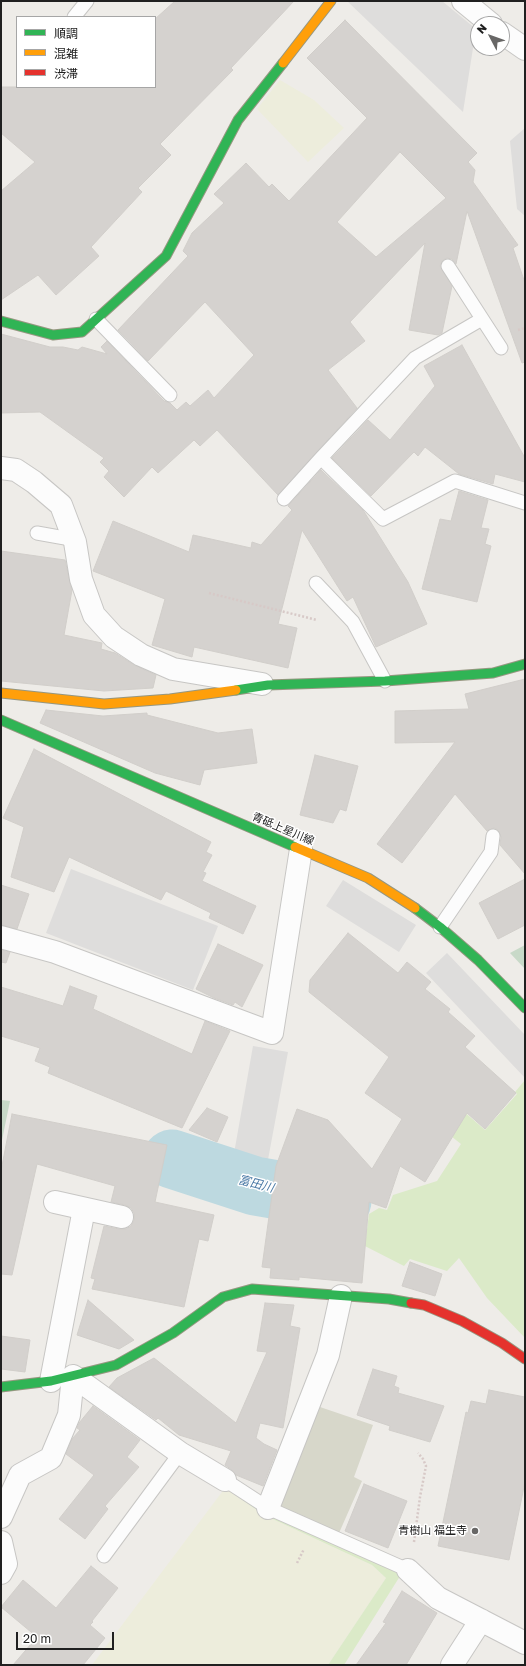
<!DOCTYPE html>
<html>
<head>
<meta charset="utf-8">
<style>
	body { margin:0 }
	#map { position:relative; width:526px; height:1666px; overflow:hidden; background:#eeece8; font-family:"Golos Text","Noto Sans JP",sans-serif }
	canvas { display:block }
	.frame { position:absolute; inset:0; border:2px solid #202020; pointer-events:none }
	.legend { position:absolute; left:16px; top:16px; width:140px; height:72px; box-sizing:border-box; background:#fff; border:1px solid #a6a6a6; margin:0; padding:5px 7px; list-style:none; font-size:12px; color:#202020 }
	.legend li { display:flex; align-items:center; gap:8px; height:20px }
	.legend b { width:20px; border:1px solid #a6a6a6 }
	.north { position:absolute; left:470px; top:16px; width:40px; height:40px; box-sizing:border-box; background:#fff; border:1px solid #a6a6a6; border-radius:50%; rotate:311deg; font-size:11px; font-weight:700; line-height:16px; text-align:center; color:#202020 }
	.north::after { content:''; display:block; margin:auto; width:14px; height:18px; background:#686766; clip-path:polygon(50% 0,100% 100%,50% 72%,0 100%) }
	.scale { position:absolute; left:16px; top:1632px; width:98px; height:18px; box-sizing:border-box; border:2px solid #202020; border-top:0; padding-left:5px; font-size:12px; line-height:14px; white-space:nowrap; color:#202020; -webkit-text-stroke:3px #fff; paint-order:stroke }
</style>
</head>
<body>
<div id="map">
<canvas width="526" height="1666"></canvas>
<div class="frame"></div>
<ul class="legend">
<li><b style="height:5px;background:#30b455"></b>順調</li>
<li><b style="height:5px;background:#ff9f0a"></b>混雑</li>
<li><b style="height:5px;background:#e5322d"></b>渋滞</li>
</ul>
<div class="north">N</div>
<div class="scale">20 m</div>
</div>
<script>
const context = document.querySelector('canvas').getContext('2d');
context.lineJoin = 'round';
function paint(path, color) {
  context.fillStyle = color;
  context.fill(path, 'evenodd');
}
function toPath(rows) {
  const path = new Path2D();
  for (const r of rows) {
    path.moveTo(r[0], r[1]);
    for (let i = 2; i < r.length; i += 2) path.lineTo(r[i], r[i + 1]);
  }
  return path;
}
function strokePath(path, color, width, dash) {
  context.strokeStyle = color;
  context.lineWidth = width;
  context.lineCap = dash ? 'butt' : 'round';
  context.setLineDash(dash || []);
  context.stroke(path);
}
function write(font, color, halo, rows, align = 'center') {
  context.font = font + ' "Golos Text","Noto Sans JP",sans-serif';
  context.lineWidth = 3;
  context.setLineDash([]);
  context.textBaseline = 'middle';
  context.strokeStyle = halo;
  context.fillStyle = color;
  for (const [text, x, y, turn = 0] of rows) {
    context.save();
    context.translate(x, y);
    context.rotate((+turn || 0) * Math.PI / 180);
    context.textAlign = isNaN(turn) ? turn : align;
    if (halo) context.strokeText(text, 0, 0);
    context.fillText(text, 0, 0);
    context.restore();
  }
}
paint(toPath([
	[320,1407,373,1425,354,1477,362,1481,339,1533,278,1505]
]), '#d7d7ca');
paint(toPath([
	[280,80,314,100,344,128,308,162,257,109],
	[225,1488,264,1515,372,1565,386,1578,328,1665,92,1665]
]), '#ededdc');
paint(toPath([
	[525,1080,525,1338,487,1298,459,1258,447,1271,410,1259,404,1266,359,1243,366,1237,369,1214,379,1208,387,1210,393,1195,437,1181,461,1144,437,1125,453,1102,485,1130,517,1094,515,1092],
	[225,1488,402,1573,344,1665,328,1665,386,1578,372,1565,264,1515]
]), '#dbeac8');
paint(toPath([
	[525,945,525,969,510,953],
	[1,1100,10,1101,1,1145]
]), '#c8d9c8');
paint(toPath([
	[347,1,442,1,476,29,463,112],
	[525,128,525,216,517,209,510,141],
	[71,869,218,926,193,990,46,933],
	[343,880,416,925,399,952,326,906],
	[447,953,525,1035,525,1078,426,973],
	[253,1046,288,1052,267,1165,233,1159]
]), '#dedddc');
strokePath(toPath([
	[172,1159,255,1186,342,1201]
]), '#bdd9e0', 59);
const building = toPath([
	[175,1,294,1,231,68,233,70,160,144,171,155,138,188,142,192,91,247,99,256,56,295,38,275,1,300,1,191,35,162,1,133,1,87,155,87,155,19,175,1],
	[345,20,477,153,468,162,475,170,473,182,518,245,513,248,525,283,525,362,522,363,467,211,456,264,452,259,447,258,443,260,440,266,452,286,442,333,438,335,409,330,425,243,350,322,365,341,328,370,357,408,278,495,217,430,200,446,194,440,158,473,152,467,124,497,104,477,109,471,100,462,104,458,40,412,1,413,1,334,50,347,63,347,78,350,82,347,107,354,101,347,107,341,164,401,170,403,177,410,186,402,190,406,208,390,214,398,254,355,205,302,148,361,118,330,188,256,183,251,192,233,224,203,214,194,246,163,269,187,272,184,289,201,367,118,307,58,345,20],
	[400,152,446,198,376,257,337,222,400,152],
	[462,345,525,458,525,482,495,474,493,484,459,474,425,447,418,456,414,452,371,496,332,458,368,420,390,440,435,386,424,366,462,345],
	[321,470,363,510,408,582,427,624,376,647,353,597,347,601,302,530,278,624,297,628,288,668,194,647,192,657,152,645,165,599,93,571,113,521,189,552,193,535,251,548,252,542,261,545,292,510,288,506,321,470],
	[459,491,488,500,481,528,489,529,485,544,491,546,477,602,422,589,440,519,451,521,459,491],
	[1,551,65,560,72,590,64,635,102,643,101,649,115,653,134,665,156,675,153,688,104,691,1,681,1,551],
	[525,679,525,874,500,845,501,837,498,830,494,828,487,831,455,794,402,863,377,844,455,742,395,743,395,711,469,709,465,694,525,679],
	[46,710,103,716,147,713,147,715,218,733,252,729,257,763,204,770,200,785,155,773,40,723,46,710],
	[34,749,211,842,206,852,212,855,203,872,206,873,202,881,256,906,243,934,209,918,211,913,166,891,161,900,69,857,54,892,11,877,24,827,3,818,34,749],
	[315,755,358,766,346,811,340,809,333,823,300,815,315,755],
	[525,879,525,925,498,939,479,903,525,879],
	[1,885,29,894,17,929,1,925,1,885],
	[348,933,398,973,407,962,431,982,425,989,450,1009,448,1012,475,1036,465,1047,516,1093,485,1129,467,1113,425,1182,400,1166,386,1208,369,1202,362,1283,299,1277,299,1280,270,1278,271,1268,262,1267,276,1166,297,1109,328,1120,372,1169,402,1119,365,1093,389,1057,309,992,310,980,348,933],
	[218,944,263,965,242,1007,235,1002,233,1005,214,998,196,989,218,944],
	[1,950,10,952,6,963,1,962,1,950],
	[70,986,97,996,93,1009,192,1054,205,1021,230,1031,182,1128,48,1073,50,1067,35,1061,40,1048,1,1036,1,987,63,1006,70,986],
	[207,1108,228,1117,217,1142,189,1130,207,1108],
	[12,1114,167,1145,155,1202,214,1215,208,1241,199,1239,184,1307,92,1289,95,1279,91,1278,104,1226,119,1229,126,1229,131,1226,134,1220,134,1213,131,1208,125,1205,111,1202,115,1186,37,1164,12,1275,1,1274,1,1171,12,1114],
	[410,1262,442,1274,435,1296,402,1286,410,1262],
	[88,1300,134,1340,119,1349,77,1335,88,1300],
	[265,1303,294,1305,290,1326,300,1328,283,1428,260,1423,256,1438,264,1444,277,1450,263,1486,236,1475,232,1470,225,1465,231,1451,179,1435,158,1418,156,1420,109,1387,117,1378,154,1358,236,1423,267,1352,257,1351,265,1303],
	[1,1336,30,1340,25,1372,1,1369,1,1336],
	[373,1369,397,1376,394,1386,399,1388,398,1393,444,1406,430,1442,389,1430,390,1426,357,1415,373,1369],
	[489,1390,525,1397,525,1482,509,1560,438,1546,466,1412,468,1413,471,1401,486,1404,489,1390],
	[93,1406,140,1440,127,1457,139,1467,105,1506,108,1509,85,1539,59,1519,94,1475,66,1454,72,1439,80,1430,77,1428,79,1423,93,1406],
	[364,1484,407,1501,388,1548,345,1531,364,1484],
	[91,1566,118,1588,92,1621,93,1622,90,1625,105,1638,83,1665,13,1665,37,1637,1,1607,23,1580,56,1608,91,1566],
	[402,1591,437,1613,406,1665,356,1665,386,1623,383,1622,402,1591]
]);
paint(building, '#d5d2cf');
strokePath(building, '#d1ceca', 1);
const lane = toPath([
	[74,17,87,1],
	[448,266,501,348],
	[96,319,170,395],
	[321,458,383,519,455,481,525,503],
	[284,499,321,458,415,358,482,319],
	[37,533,65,538,75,542],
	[316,583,353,622,385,681],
	[440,927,491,852,493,836],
	[225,1480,268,1508,408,1570],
	[104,1556,180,1453]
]);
const street = toPath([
	[463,1,491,24],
	[502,33,525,49],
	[1,468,16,470,34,482,61,505,75,542,81,579,94,615,114,637,141,655,173,669,262,684],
	[1,937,55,952,272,1033,301,849],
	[55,1202,122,1217],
	[51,1381,84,1209],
	[268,1508,328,1355,341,1296],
	[1,1517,20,1475,51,1458,69,1415,73,1376,180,1453,225,1480],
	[1,1542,6,1564,1,1573],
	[408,1570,438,1598,525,1643],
	[452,1665,481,1620]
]);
const fast = toPath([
	[1,321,53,335,82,332,166,256,238,120,283,63],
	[236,690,268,685,385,681,493,673,525,664],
	[1,720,295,847],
	[415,908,440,927,478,960,525,1008],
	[1,1387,51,1381,116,1365,173,1333,223,1297,252,1289,389,1299,411,1303]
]);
const slow = toPath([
	[283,63,331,1],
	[1,693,104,704,170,699,236,690],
	[295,847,368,878,415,908]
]);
const jam = toPath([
	[411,1303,424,1305,462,1321,502,1343,525,1359]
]);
strokePath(lane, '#c7c6c4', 15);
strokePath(street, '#c7c6c4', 24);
strokePath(fast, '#969780', 11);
strokePath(slow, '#969780', 11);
strokePath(jam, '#969780', 11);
strokePath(toPath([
	[518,330,525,328],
	[209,593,317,620],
	[414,1542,420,1497,426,1466,423,1459,418,1453],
	[297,1563,304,1549]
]), '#d7c9c7', 2.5, [2, 2]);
strokePath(lane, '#fcfcfc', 13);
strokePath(street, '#fcfcfc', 22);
strokePath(fast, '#30b455', 9);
strokePath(slow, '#ff9f0a', 9);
strokePath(jam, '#e5322d', 9);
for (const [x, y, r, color] of [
	[475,1531,4,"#686766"]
]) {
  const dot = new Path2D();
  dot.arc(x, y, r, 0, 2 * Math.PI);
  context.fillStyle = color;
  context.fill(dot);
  strokePath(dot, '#fff', 1.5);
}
write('11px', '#202020', '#fff', [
	["青砥上星川線",283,829,23]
]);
write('11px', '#202020', '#fff', [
	["青樹山 福生寺",467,1531]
], 'right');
write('italic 12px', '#4b7aa6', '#fff', [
	["富田川",256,1184,14]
]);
</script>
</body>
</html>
